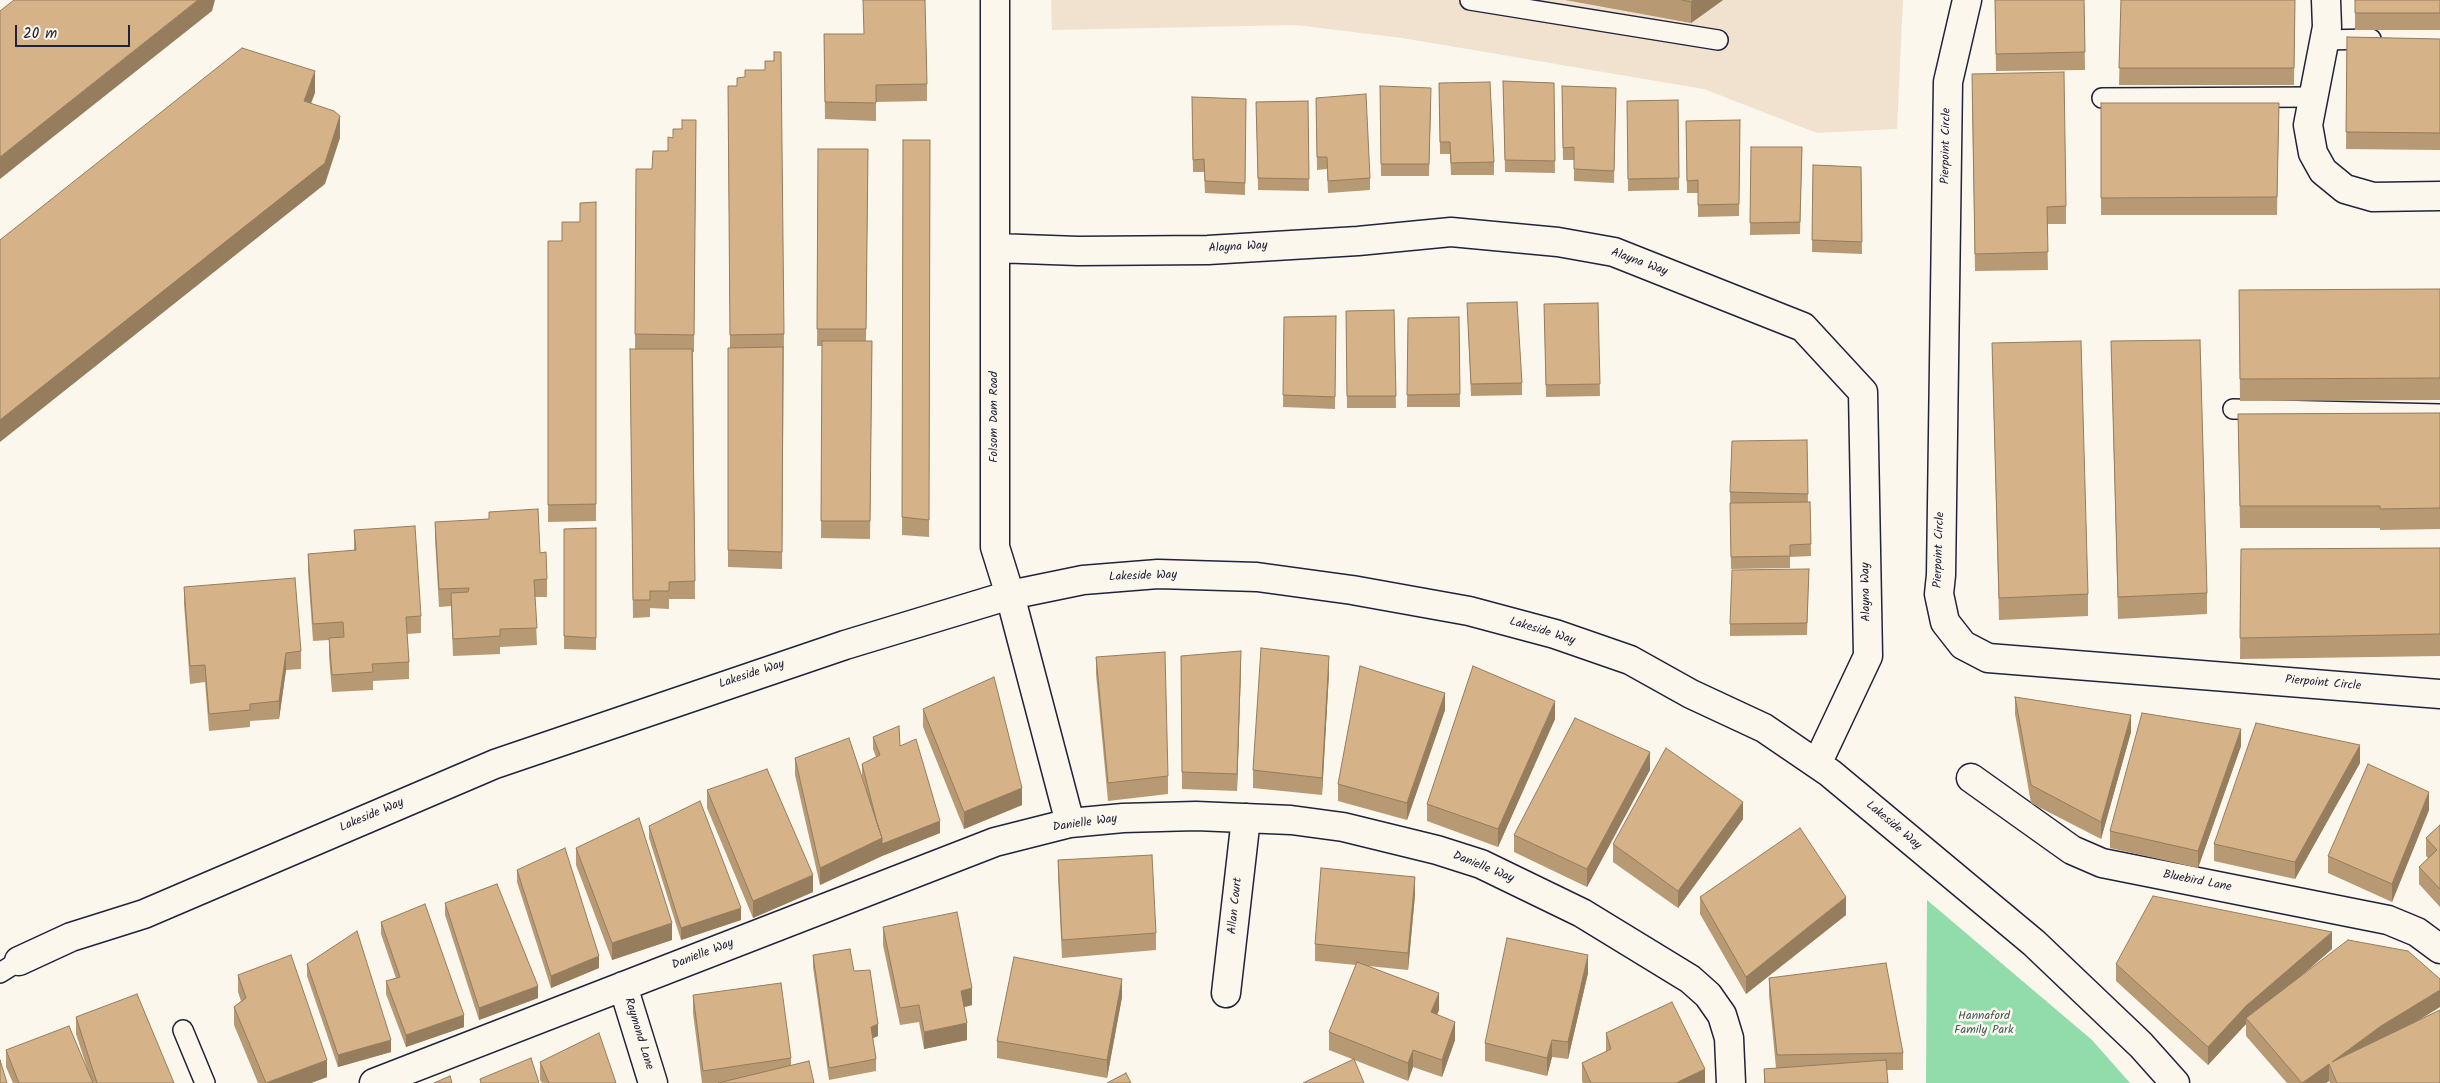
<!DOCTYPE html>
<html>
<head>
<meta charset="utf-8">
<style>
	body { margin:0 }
	#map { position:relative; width:2440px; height:1083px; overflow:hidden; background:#fbf7ec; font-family:Kalam,sans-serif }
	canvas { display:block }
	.scale { position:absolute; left:15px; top:25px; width:115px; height:22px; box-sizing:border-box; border:2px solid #22223b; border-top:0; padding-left:6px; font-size:15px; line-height:18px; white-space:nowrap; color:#22223b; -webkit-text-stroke:4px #fbf7ec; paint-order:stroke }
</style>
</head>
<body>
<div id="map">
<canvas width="2440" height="1083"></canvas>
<div class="scale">20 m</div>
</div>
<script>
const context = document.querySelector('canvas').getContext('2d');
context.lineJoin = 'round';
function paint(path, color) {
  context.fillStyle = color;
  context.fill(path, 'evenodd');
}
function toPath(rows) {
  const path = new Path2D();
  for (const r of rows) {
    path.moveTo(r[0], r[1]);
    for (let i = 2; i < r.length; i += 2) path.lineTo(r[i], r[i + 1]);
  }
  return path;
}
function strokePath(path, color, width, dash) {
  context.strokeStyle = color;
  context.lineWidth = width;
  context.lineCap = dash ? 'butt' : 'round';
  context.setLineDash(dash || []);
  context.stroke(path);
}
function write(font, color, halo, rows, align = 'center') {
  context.font = font + ' Kalam,sans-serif';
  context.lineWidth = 5;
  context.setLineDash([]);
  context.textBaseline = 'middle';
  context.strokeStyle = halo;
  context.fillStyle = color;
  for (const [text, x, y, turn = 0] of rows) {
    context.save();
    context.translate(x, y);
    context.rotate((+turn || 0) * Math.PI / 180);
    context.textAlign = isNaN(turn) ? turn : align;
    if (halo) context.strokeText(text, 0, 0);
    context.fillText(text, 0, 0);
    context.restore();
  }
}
paint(toPath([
	[1051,0,1903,0,1897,129,1817,133,1704,89,1402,38,1296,25,1052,30]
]), '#f0e2ce');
paint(toPath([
	[1927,900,2092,1040,2130,1083,1926,1083]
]), '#92dbaa');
const lane = toPath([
	[1470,0,1718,40],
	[2324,40,2371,39],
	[2102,98,2314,97],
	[2233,409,2440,414],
	[0,973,19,961],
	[183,1030,205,1083]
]);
const street = toPath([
	[995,0,995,547,1010,595,1070,823],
	[1967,0,1948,82,1941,575,1939,594,1945,622,1963,645,1988,658,2440,694],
	[2326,0,2327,27,2308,125,2313,153,2323,171,2345,189,2373,197,2440,196],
	[995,248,1078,251,1208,250,1358,241,1451,232,1558,242,1614,252,1803,327,1863,392,1868,656,1817,764],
	[1971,778,2072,850,2102,863,2388,920,2417,932,2440,949],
	[19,961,71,937,144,914,495,764,845,645,1010,595,1083,580,1158,574,1257,577,1352,590,1469,611,1555,634,1630,660,1691,694,1764,728,1830,773,2034,943,2141,1045,2175,1083],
	[623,986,653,1083],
	[1226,993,1246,818],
	[374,1083,995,842,1070,823,1123,818,1196,816,1291,820,1343,827,1437,850,1481,864,1582,913,1690,979,1708,995,1722,1015,1729,1038,1731,1083]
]);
strokePath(lane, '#22223b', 22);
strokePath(street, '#22223b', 31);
strokePath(lane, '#fbf7ec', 19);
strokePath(street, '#fbf7ec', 28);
paint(toPath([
	[1565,0,1723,0,1691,23],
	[1995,0,2084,0,2085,70,1996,71],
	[2121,0,2295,0,2294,85,2119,85],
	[2355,0,2440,0,2440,30,2355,30],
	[824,34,927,84,927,101,876,102,876,121,825,119],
	[2347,37,2440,39,2440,150,2346,149],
	[1503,81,1554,83,1555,173,1505,172],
	[1439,83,1494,162,1494,175,1451,175,1450,154,1440,154],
	[728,86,737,86,784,334,782,569,728,567,728,348,730,348],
	[1380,86,1431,100,1429,176,1381,176],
	[1562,86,1616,88,1614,183,1574,181,1574,160,1563,160],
	[1972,91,2066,206,2066,224,2047,224,2048,270,1975,271],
	[1192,97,1246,99,1245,195,1205,193,1204,172,1193,172],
	[1316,98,1370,178,1370,190,1328,193,1327,169,1317,170],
	[1678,100,1679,190,1628,191,1627,101],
	[1308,101,1309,191,1258,190,1256,102],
	[2101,103,2279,103,2277,215,2101,215],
	[696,120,694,352,693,352,695,599,669,599,669,609,650,608,650,617,633,618,630,349,635,349,636,169,652,169,668,151,673,138,682,129],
	[1740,120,1739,216,1698,217,1698,193,1687,193,1686,121],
	[903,140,930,140,929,537,902,535],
	[1751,147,1802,147,1800,234,1750,235],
	[818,149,868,149,866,341,872,341,870,539,821,538,822,346,817,346],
	[1813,165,1861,167,1862,254,1812,252],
	[596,202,596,521,548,522,548,241,562,241,580,222],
	[2440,289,2440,400,2240,401,2239,290],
	[1467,303,1522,383,1522,395,1471,396],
	[1598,303,1600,396,1546,397,1544,304],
	[1394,310,1396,408,1347,408,1346,311],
	[1336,316,1335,409,1283,407,1284,317],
	[1459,317,1460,407,1407,407,1408,318],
	[2111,341,2207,593,2207,614,2118,619],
	[1992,343,2088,594,2088,616,1999,620],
	[2440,413,2440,529,2380,530,2380,528,2240,528,2238,414],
	[1807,440,1808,502,1810,502,1811,556,1790,557,1790,568,1731,569,1730,492],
	[435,522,540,553,547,579,547,597,535,597,537,645,500,647,500,654,453,656,451,606,439,607,435,539],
	[596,528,596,650,564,649,564,529],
	[354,530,421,616,421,633,407,634,409,662,409,679,373,681,373,690,332,692,329,656,329,640,313,641,308,571,308,554,354,551],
	[2440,548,2440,656,2240,659,2241,549],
	[1809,569,1807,635,1730,636,1730,624],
	[184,587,301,651,301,669,286,670,279,719,250,721,250,727,209,731,205,682,190,684,184,604],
	[1181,656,1241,668,1237,791,1182,789],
	[1096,657,1168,776,1168,794,1108,801,1096,674],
	[1329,673,1322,795,1253,788,1253,770],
	[2015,697,2131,732,2101,839,2031,803,2015,714],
	[923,709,1022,805,964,829,923,727],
	[1445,710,1407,820,1338,801,1338,784],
	[1555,719,1498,847,1427,821,1427,804],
	[873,737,900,746,940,833,882,856,820,885,795,775,795,758,866,789,862,776,862,764,876,757,873,749],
	[2241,746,2198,868,2110,848,2110,831],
	[2360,763,2295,879,2214,861,2214,844],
	[1650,770,1587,887,1514,852,1514,835],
	[707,790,813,892,753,918,707,808],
	[2429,810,2392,902,2328,873,2328,856],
	[1743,819,1678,908,1613,862,1613,844],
	[2440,825,2440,907,2419,884,2419,867,2428,858,2426,856,2426,838],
	[649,826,741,920,681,940,649,838],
	[576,848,672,940,612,960,576,865],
	[1058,860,1156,933,1156,950,1062,958,1058,877],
	[517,870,599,968,551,988,517,882],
	[1415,895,1408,970,1368,966,1439,1010,1437,1014,1455,1040,1442,1077,1413,1067,1408,1081,1329,1050,1329,1032,1356,965,1315,961,1315,944],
	[1700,897,1846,915,1746,994,1700,914],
	[445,903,538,998,479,1020,445,915],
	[381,922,464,1027,406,1047,386,994,386,981,396,978,381,934],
	[883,927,972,1005,964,1007,967,1040,924,1049,919,1022,900,1025,883,945],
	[2332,949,2301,976,2440,1007,2419,1020,2440,1083,2330,1083,2329,1081,2326,1083,2287,1083,2246,1036,2246,1024,2208,1065,2116,981,2116,964],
	[813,955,878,1036,873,1038,876,1059,876,1071,829,1080,813,967],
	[307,964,391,1052,338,1067,307,976],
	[1588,973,1568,1059,1552,1057,1547,1076,1485,1061,1485,1043],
	[238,975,327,1077,311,1083,258,1083,234,1025,234,1007,241,1001,238,992],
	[1769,978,1903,1053,1903,1070,1886,1070,1888,1083,1764,1083,1764,1069,1776,1068,1769,995],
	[693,995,791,1058,791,1065,814,1083,702,1083,693,1013],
	[1122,997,1107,1078,997,1058,997,1041],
	[76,1017,174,1083,13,1083,6,1067,6,1050,88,1071,76,1034],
	[1606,1033,1705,1083,1583,1083,1582,1081,1582,1063,1606,1052],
	[540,1062,616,1083,542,1083,540,1080]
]), '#b79974');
paint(toPath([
	[198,0,215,0,212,11,0,179,0,157],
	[1693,0,1723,0,1691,23,1691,2],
	[315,71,315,93,304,122,304,101],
	[340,116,340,138,325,184,0,442,0,420],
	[1241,651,1241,668,1237,791,1237,774],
	[286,653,286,670,279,719,279,701],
	[1329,656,1329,673,1322,795,1322,778],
	[1445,693,1445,710,1407,820,1407,803],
	[1555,701,1555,719,1498,847,1498,829],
	[2131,715,2131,732,2101,839,2101,822],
	[2241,729,2241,746,2198,868,2198,851],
	[2360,745,2360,763,2295,879,2295,862],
	[1650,752,1650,770,1587,887,1587,869],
	[1022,788,1022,805,964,829,964,812],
	[2429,792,2429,810,2392,902,2392,884],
	[1743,802,1743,819,1678,908,1678,891],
	[940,821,940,833,882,856,820,885,820,868,882,838],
	[813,875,813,892,753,918,753,901],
	[1415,877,1415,895,1408,970,1408,953],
	[1846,897,1846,915,1746,994,1746,977],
	[741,908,741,920,681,940,681,928],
	[672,923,672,940,612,960,612,943],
	[2332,932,2332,949,2249,1021,2246,1018,2246,1024,2208,1065,2208,1047,2246,1006],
	[1588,955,1588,973,1568,1059,1568,1042],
	[599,956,599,968,551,988,551,976],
	[1122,979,1122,997,1107,1078,1107,1060],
	[538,986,538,998,479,1020,479,1008],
	[972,988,972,1005,961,1008,961,991],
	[2440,990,2440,1007,2381,1043,2332,1062,2381,1026],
	[1439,993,1439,1010,1431,1029,1431,1012],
	[464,1015,464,1027,406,1047,406,1035],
	[1455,1022,1455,1040,1442,1077,1442,1060],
	[967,1023,967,1040,924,1049,924,1032],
	[878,1024,878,1036,871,1039,871,1027],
	[391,1040,391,1052,338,1067,338,1055],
	[1552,1040,1552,1057,1547,1076,1547,1058],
	[1413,1050,1413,1067,1408,1081,1408,1063],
	[327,1060,327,1077,311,1083,266,1083],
	[2329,1064,2329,1081,2326,1083,2303,1083],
	[1705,1069,1705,1083,1676,1083]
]), '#957d5e');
const building = toPath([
	[14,0,198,0,0,157,0,11,14,0],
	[863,0,925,0,927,84,876,85,876,103,825,102,824,34,864,34,863,0],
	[1682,0,1693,0,1691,2,1682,0],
	[1995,0,2084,0,2085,52,1996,54,1995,0],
	[2121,0,2295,0,2294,68,2119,68,2121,0],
	[2355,0,2440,0,2440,13,2355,13,2355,0],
	[2347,37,2440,39,2440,133,2346,132,2347,37],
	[242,48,315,71,304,101,334,111,340,116,325,163,0,420,0,240,242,48],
	[774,52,781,52,784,334,730,335,728,86,737,86,737,78,745,77,745,70,765,70,765,61,774,61,774,52],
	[2064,72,2066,206,2047,207,2048,252,1975,254,1972,74,2064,72],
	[1503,81,1554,83,1555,161,1505,160,1503,81],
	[1490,82,1494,162,1451,163,1450,142,1440,142,1439,83,1490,82],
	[1380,86,1431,88,1429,164,1381,164,1380,86],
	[1562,86,1616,88,1614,171,1574,169,1574,147,1563,148,1562,86],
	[1366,94,1370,178,1328,181,1327,157,1317,157,1316,98,1366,94],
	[1192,97,1246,99,1245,183,1205,181,1204,159,1193,160,1192,97],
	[1678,100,1679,178,1628,179,1627,101,1678,100],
	[1308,101,1309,179,1258,178,1256,102,1308,101],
	[2101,103,2279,103,2277,197,2101,198,2101,103],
	[682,120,696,120,694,335,635,334,636,169,652,169,653,151,668,151,668,137,673,138,673,129,682,129,682,120],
	[1740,120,1739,204,1698,205,1698,180,1687,181,1686,121,1740,120],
	[903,140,930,140,929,520,902,517,903,140],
	[1751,147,1802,147,1800,222,1750,223,1751,147],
	[818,149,868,149,866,329,817,329,818,149],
	[1813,165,1861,167,1862,242,1812,240,1813,165],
	[596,202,596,504,548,505,548,241,562,241,562,222,580,222,580,203,596,202],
	[2440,289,2440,378,2240,379,2239,290,2440,289],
	[1517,302,1522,383,1471,384,1467,303,1517,302],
	[1598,303,1600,384,1546,385,1544,304,1598,303],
	[1394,310,1396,396,1347,396,1346,311,1394,310],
	[1336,316,1335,397,1283,395,1284,317,1336,316],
	[1459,317,1460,394,1407,395,1408,318,1459,317],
	[2200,340,2207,593,2118,597,2111,341,2200,340],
	[822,341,872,341,870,521,821,521,822,341],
	[2081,341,2088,594,1999,598,1992,343,2081,341],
	[783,347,782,552,728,550,728,348,783,347],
	[630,349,692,349,695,581,669,582,669,591,650,591,650,600,633,600,630,349],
	[2440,413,2440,508,2380,509,2380,506,2240,506,2238,414,2440,413],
	[1807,440,1808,494,1730,492,1732,441,1807,440],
	[1810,502,1811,544,1790,545,1790,556,1731,557,1730,503,1810,502],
	[538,509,540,553,546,552,547,579,534,580,537,628,500,629,500,636,453,639,451,593,468,592,469,588,439,589,435,522,489,519,489,512,538,509],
	[415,526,421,616,406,617,409,662,372,664,373,672,332,675,329,638,344,637,343,622,313,624,308,554,356,550,354,530,415,526],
	[596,528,596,638,564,636,564,529,596,528],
	[2440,548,2440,634,2240,638,2241,549,2440,548],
	[1809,569,1807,623,1730,624,1732,570,1809,569],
	[295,578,301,651,286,653,279,701,250,704,250,710,209,714,205,665,190,666,184,587,295,578],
	[1261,648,1329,656,1322,778,1253,770,1261,648],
	[1241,651,1237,774,1182,772,1181,656,1241,651],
	[1165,652,1168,776,1108,783,1096,657,1165,652],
	[1360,666,1445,693,1407,803,1338,784,1360,666],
	[1473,666,1555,701,1498,829,1427,804,1473,666],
	[994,677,1022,788,964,812,923,709,994,677],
	[2015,697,2131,715,2101,822,2031,785,2015,697],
	[2142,713,2241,729,2198,851,2110,831,2142,713],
	[1575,718,1650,752,1587,869,1514,835,1575,718],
	[2256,723,2360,745,2295,862,2214,844,2256,723],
	[899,726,900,746,916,739,940,821,882,844,882,838,877,823,862,764,880,755,873,737,899,726],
	[849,738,882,838,820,868,795,758,849,738],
	[1666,748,1743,802,1678,891,1613,844,1666,748],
	[2368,764,2429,792,2392,884,2328,856,2368,764],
	[767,769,813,875,753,901,707,790,767,769],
	[700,801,741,908,681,928,649,826,700,801],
	[639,818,672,923,612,943,576,848,639,818],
	[2440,825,2440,889,2419,867,2437,850,2426,838,2440,825],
	[1800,828,1846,897,1746,977,1700,897,1800,828],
	[565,848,599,956,551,976,517,870,565,848],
	[1152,855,1156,933,1062,940,1058,860,1152,855],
	[1321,868,1415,877,1408,953,1315,944,1321,868],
	[497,884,538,986,479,1008,445,903,497,884],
	[2153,896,2332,932,2246,1006,2208,1047,2116,964,2153,896],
	[425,904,464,1015,406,1035,386,981,400,977,381,922,425,904],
	[957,912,972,988,961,991,967,1023,924,1032,919,1005,900,1008,883,927,957,912],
	[357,931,391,1040,338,1055,307,964,357,931],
	[1507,938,1588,955,1568,1042,1552,1040,1547,1058,1485,1043,1507,938],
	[2348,940,2408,951,2440,979,2440,990,2381,1026,2332,1062,2440,1010,2440,1083,2337,1083,2329,1064,2302,1083,2246,1018,2348,940],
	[850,949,854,971,870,970,878,1024,871,1027,876,1059,829,1068,813,955,850,949],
	[291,955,327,1060,266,1083,234,1007,246,998,238,975,291,955],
	[1014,957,1122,979,1107,1060,997,1041,1014,957],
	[1357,962,1439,993,1431,1012,1455,1022,1442,1060,1413,1050,1408,1063,1329,1032,1357,962],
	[1886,963,1903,1053,1777,1055,1769,978,1886,963],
	[781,983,791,1058,703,1071,693,995,781,983],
	[137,994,174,1083,97,1083,76,1017,137,994],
	[1672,1002,1705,1069,1676,1083,1591,1083,1582,1063,1611,1049,1606,1033,1672,1002],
	[69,1026,93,1083,19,1083,6,1050,69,1026],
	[599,1033,616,1083,549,1083,540,1062,599,1033],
	[531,1058,539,1083,481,1083,480,1079,531,1058],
	[1354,1059,1364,1083,1303,1083,1354,1059],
	[0,1060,7,1083,0,1083,0,1060],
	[1886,1060,1888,1083,1765,1083,1764,1069,1886,1060],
	[809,1061,814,1083,718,1083,809,1061],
	[1126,1073,1131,1083,1107,1083,1126,1073],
	[450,1076,452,1083,434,1083,450,1076]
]);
paint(building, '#d5b287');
strokePath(building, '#957d5e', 1);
write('12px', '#22223b', '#fbf7ec', [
	["Pierpoint Circle",1947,146,-89],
	["Alayna Way",1238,248,-3],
	["Alayna Way",1639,263,20],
	["Folsom Dam Road",995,417,-90],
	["Pierpoint Circle",1940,550,-88],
	["Lakeside Way",1143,577,-2],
	["Alayna Way",1867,592,-91],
	["Lakeside Way",1542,632,17],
	["Lakeside Way",752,675,-18],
	["Pierpoint Circle",2323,684,5],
	["Lakeside Way",372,816,-23],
	["Danielle Way",1085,824,-8],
	["Lakeside Way",1893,826,40],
	["Danielle Way",1483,868,22],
	["Bluebird Lane",2197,882,11],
	["Allan Court",1236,906,-84],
	["Danielle Way",703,955,-21],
	["Raymond Lane",638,1034,73]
]);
write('12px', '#445a5c', '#fbf7ec', [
	["Hannaford",1984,1017],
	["Family Park",1984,1031]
]);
</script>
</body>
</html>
